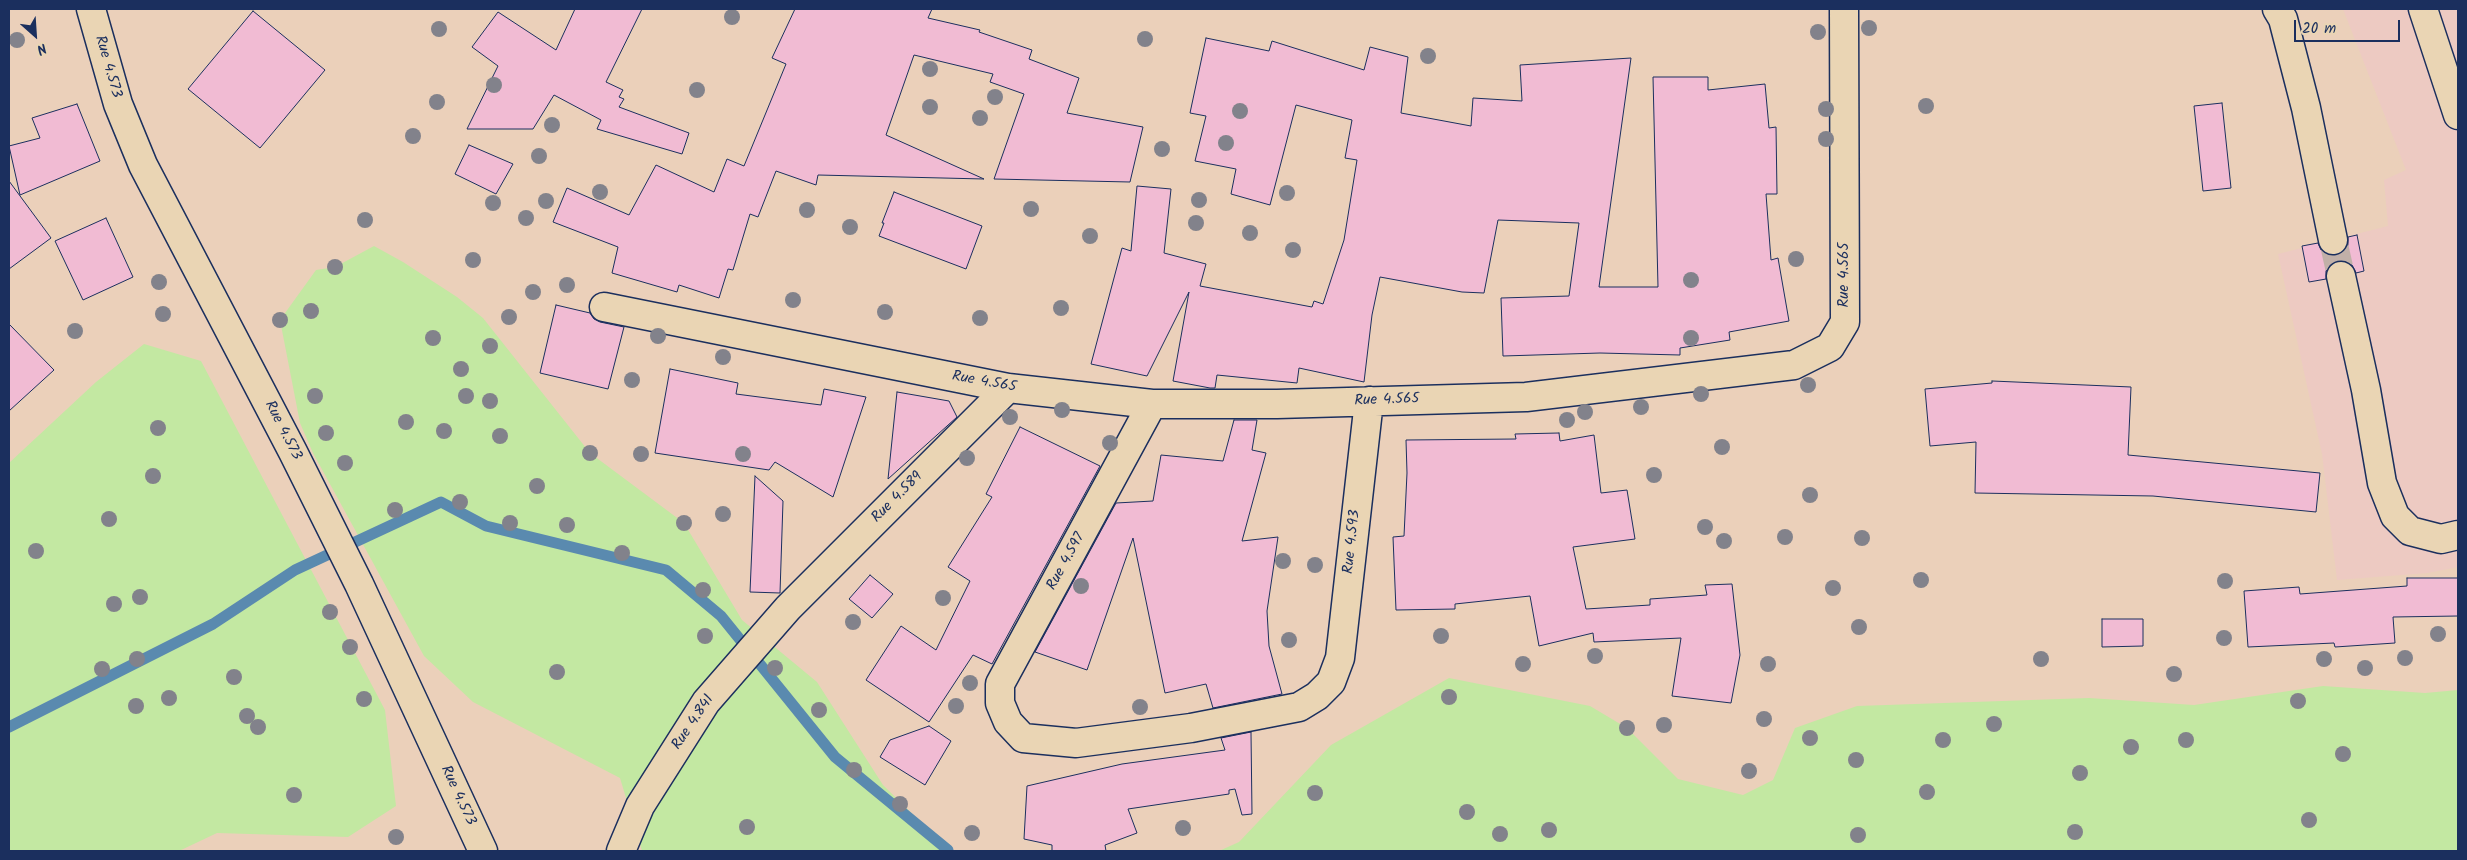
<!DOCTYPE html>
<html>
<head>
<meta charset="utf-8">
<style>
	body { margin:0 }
	#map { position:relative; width:2467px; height:860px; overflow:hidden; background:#ebd0ba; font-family:Kalam,sans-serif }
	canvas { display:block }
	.frame { position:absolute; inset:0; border:10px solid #1b2f5e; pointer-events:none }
	.north { position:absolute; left:10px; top:10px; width:50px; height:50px; -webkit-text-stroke:4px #ead5b4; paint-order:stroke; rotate:154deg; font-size:14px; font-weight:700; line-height:20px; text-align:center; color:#1b2f5e }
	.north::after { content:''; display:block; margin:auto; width:18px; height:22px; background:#1b2f5e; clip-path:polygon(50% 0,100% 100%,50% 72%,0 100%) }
	.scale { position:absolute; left:2294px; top:20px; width:106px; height:22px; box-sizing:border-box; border:2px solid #1b2f5e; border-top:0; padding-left:6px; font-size:15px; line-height:18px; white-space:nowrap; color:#1b2f5e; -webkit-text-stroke:4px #ead5b4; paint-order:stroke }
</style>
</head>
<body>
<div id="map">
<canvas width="2467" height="860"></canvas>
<div class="frame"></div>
<div class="north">N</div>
<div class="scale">20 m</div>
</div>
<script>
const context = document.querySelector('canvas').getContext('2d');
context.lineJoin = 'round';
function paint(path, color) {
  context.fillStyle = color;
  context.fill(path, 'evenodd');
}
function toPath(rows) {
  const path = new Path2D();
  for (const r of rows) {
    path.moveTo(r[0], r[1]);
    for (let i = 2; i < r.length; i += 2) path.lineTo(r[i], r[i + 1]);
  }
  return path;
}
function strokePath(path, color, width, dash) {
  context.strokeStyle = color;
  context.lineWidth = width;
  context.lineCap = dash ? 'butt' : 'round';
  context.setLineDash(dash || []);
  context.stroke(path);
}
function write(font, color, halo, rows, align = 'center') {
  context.font = font + ' Kalam,sans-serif';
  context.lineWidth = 4;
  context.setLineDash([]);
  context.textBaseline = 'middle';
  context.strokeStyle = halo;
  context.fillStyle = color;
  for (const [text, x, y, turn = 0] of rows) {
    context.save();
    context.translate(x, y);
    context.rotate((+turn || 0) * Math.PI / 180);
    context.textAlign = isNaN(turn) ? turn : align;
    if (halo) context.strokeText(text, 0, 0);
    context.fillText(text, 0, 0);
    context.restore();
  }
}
paint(toPath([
	[2343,9,2458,9,2458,567,2428,573,2337,580,2322,454,2278,254,2388,226,2384,180,2406,170]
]), '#edcac2');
paint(toPath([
	[374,246,403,262,457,297,483,318,590,453,684,523,742,620,817,682,883,785,950,851,642,851,620,778,473,702,424,656,313,453,300,423,280,320,316,270,335,267],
	[144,344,201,361,385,710,396,806,348,837,217,833,179,851,9,851,9,463,96,382],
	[1449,678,1590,706,1627,728,1678,779,1743,795,1773,780,1795,728,1857,706,2089,698,2194,705,2323,686,2425,693,2458,690,2458,851,1219,851,1239,842,1331,745]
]), '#c3e8a2');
strokePath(toPath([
	[9,727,213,624,295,570,441,502,486,526,666,570,721,616,835,757,948,850]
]), '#5a8aaf', 11);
const building = toPath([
	[575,9,642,9,606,82,623,90,619,97,624,99,619,107,689,133,682,154,597,129,601,120,554,95,533,129,467,129,498,66,472,47,498,12,556,50,575,9],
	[795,9,932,9,928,18,980,30,979,32,1032,50,1029,59,1079,78,1067,113,1143,127,1130,182,994,179,1024,94,990,82,993,74,914,55,886,135,984,179,818,175,816,185,776,171,758,217,750,214,733,270,728,269,719,298,679,285,677,292,612,273,618,247,553,222,567,188,629,215,656,165,714,192,727,159,744,166,786,64,772,58,795,9],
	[253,11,325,70,260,148,188,89,253,11],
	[1206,38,1269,51,1272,41,1364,70,1370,47,1408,57,1401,113,1471,126,1473,98,1522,101,1520,65,1631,58,1599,287,1658,287,1653,77,1708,77,1708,90,1765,84,1769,128,1776,127,1777,194,1766,194,1771,260,1778,258,1789,321,1729,332,1730,340,1680,348,1680,355,1600,353,1503,356,1501,298,1569,296,1579,223,1498,220,1484,293,1462,292,1380,277,1372,315,1364,382,1299,368,1297,383,1217,375,1215,388,1210,388,1173,381,1189,292,1147,376,1091,364,1122,248,1131,251,1137,186,1171,189,1164,253,1206,264,1200,286,1312,307,1314,301,1323,304,1344,240,1357,160,1345,158,1352,120,1296,105,1270,205,1231,194,1236,169,1195,161,1206,116,1190,113,1206,38],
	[2222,103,2231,188,2203,191,2194,106,2222,103],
	[77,104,100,161,20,195,9,146,40,138,32,118,77,104],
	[469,145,513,164,496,194,455,174,469,145],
	[9,181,51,238,9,269,9,181],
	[894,192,982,226,966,269,879,236,884,223,882,223,894,192],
	[106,218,133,277,83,300,55,241,106,218],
	[2357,235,2364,271,2356,273,2352,265,2346,261,2338,261,2330,265,2326,271,2326,279,2309,282,2302,246,2318,243,2321,250,2328,255,2337,255,2344,251,2348,245,2348,237,2357,235],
	[556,305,590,313,594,319,600,322,624,327,608,389,540,373,556,305],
	[9,324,54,370,9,411,9,324],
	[670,369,738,383,736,394,821,405,824,389,866,397,833,497,775,462,769,470,655,453,670,369],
	[1992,381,2131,387,2128,455,2320,473,2316,512,2153,496,1975,493,1976,442,1930,446,1925,389,1992,383,1992,381],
	[897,392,949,401,957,417,888,479,897,392],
	[1234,420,1257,420,1252,450,1266,453,1242,541,1278,537,1267,611,1269,646,1282,694,1213,708,1206,684,1165,693,1133,538,1087,670,1035,652,1116,503,1153,501,1161,455,1223,461,1234,420],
	[1020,427,1100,466,992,664,973,655,929,722,866,680,901,626,936,650,970,581,948,567,992,497,986,494,1020,427],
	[1559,433,1560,441,1594,435,1601,493,1627,490,1635,539,1573,547,1586,609,1650,605,1650,599,1707,595,1705,585,1732,584,1740,655,1731,703,1672,696,1681,638,1594,642,1593,633,1539,646,1530,596,1455,604,1455,609,1396,610,1393,537,1404,536,1407,473,1406,440,1516,439,1515,434,1559,433],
	[755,476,783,501,780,593,750,592,755,476],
	[870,575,893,594,872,618,849,599,870,575],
	[2407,578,2458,578,2458,616,2393,617,2395,643,2335,647,2334,643,2248,647,2244,591,2299,587,2300,594,2407,586,2407,578],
	[2102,619,2143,619,2143,646,2102,647,2102,619],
	[929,726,951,741,925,785,880,757,890,740,929,726],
	[1251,732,1252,814,1242,815,1235,789,1229,790,1229,794,1128,809,1137,833,1105,845,1106,851,1052,851,1052,845,1024,839,1027,786,1122,764,1225,750,1221,738,1251,732]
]);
paint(building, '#f1bbd3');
strokePath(building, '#1b2f5e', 1);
strokePath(toPath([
	[2333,240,2341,276]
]), '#c1b0a8', 28, [28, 14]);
const minor = toPath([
	[91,9,118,104,143,165,293,452,359,584,483,851],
	[2277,9,2283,19,2306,108,2333,240],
	[2423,9,2458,115],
	[2341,276,2366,390,2382,483,2395,516,2410,531,2441,539,2458,535],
	[604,307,1008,388,1152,404,1277,404,1526,397,1794,365,1830,347,1845,322,1844,9],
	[1152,404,1000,684,1000,703,1008,722,1023,738,1076,743,1191,728,1299,707,1317,696,1331,682,1340,658,1369,401],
	[621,851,640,806,706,702,788,608,1008,388]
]);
strokePath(minor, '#1b2f5e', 31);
strokePath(minor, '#ead5b4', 28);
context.fillStyle = '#82828b';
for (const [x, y] of [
	[732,17],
	[1869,28],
	[439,29],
	[1818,32],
	[1145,39],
	[17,40],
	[1428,56],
	[930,69],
	[494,85],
	[697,90],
	[995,97],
	[437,102],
	[1926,106],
	[930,107],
	[1826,109],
	[1240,111],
	[980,118],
	[552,125],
	[413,136],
	[1826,139],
	[1226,143],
	[1162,149],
	[539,156],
	[600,192],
	[1287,193],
	[1199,200],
	[546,201],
	[493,203],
	[1031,209],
	[807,210],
	[526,218],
	[365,220],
	[1196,223],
	[850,227],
	[1250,233],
	[1090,236],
	[1293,250],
	[1796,259],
	[473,260],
	[335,267],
	[1691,280],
	[159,282],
	[567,285],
	[533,292],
	[793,300],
	[1061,308],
	[311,311],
	[885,312],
	[163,314],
	[509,317],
	[980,318],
	[280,320],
	[75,331],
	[658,336],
	[433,338],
	[1691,338],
	[490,346],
	[723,357],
	[461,369],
	[632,380],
	[1808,385],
	[1701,394],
	[315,396],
	[466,396],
	[490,401],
	[1641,407],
	[1062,410],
	[1585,412],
	[1010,417],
	[1567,420],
	[406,422],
	[158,428],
	[444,431],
	[326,433],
	[500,436],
	[1110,443],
	[1722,447],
	[590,453],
	[641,454],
	[743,454],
	[967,458],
	[345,463],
	[1654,475],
	[153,476],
	[537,486],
	[1810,495],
	[460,502],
	[395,510],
	[723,514],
	[109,519],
	[510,523],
	[684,523],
	[567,525],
	[1705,527],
	[1785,537],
	[1862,538],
	[1724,541],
	[36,551],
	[622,553],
	[1283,561],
	[1315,565],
	[1921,580],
	[2225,581],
	[1081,586],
	[1833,588],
	[703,590],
	[140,597],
	[943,598],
	[114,604],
	[330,612],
	[853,622],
	[1859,627],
	[2438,634],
	[705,636],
	[1441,636],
	[2224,638],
	[1289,640],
	[350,647],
	[1595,656],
	[2405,658],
	[137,659],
	[2041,659],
	[2324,659],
	[1523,664],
	[1768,664],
	[775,668],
	[2365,668],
	[102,669],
	[557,672],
	[2174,674],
	[234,677],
	[970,683],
	[1449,697],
	[169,698],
	[364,699],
	[2298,701],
	[136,706],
	[956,706],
	[1140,707],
	[819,710],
	[247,716],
	[1764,719],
	[1994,724],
	[1664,725],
	[258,727],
	[1627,728],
	[1810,738],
	[1943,740],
	[2186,740],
	[2131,747],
	[2343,754],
	[1856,760],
	[854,770],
	[1749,771],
	[2080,773],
	[1927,792],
	[1315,793],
	[294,795],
	[900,804],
	[1467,812],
	[2309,820],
	[747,827],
	[1183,828],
	[1549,830],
	[2075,832],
	[972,833],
	[1500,834],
	[1858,835],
	[396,837]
]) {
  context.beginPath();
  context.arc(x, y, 8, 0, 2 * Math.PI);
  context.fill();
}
write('15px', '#1b2f5e', '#ead5b4', [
	["Rue 4.573",107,67,74],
	["Rue 4.565",1845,275,-90],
	["Rue 4.565",984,383,10],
	["Rue 4.565",1387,401,-2],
	["Rue 4.573",282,431,63],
	["Rue 4.589",898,498,-45],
	["Rue 4.593",1353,542,-84],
	["Rue 4.597",1067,562,-61],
	["Rue 4.841",694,723,-56],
	["Rue 4.573",457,796,65]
]);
</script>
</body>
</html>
